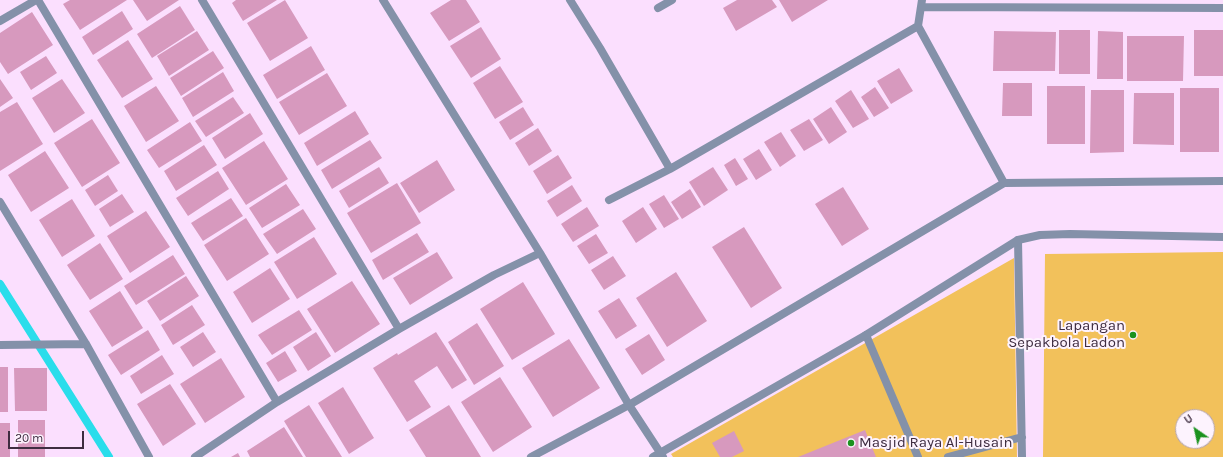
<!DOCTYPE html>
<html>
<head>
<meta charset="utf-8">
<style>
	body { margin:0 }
	#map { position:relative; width:1223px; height:457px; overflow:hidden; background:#fbdffe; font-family:Karla,sans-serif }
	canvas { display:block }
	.north { position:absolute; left:1175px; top:409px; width:40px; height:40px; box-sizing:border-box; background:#fdf3fe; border:1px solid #b1a3b2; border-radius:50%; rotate:326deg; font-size:11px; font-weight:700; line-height:16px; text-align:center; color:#3e2c40 }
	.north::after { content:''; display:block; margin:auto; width:14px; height:18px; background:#1b921f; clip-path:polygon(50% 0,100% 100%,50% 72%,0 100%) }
	.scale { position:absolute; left:8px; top:431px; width:76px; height:18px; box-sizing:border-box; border:2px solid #3e2c40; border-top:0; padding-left:5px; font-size:12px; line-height:14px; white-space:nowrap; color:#3e2c40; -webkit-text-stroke:3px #fdf3fe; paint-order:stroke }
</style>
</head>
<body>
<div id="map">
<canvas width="1223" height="457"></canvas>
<div class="north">U</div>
<div class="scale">20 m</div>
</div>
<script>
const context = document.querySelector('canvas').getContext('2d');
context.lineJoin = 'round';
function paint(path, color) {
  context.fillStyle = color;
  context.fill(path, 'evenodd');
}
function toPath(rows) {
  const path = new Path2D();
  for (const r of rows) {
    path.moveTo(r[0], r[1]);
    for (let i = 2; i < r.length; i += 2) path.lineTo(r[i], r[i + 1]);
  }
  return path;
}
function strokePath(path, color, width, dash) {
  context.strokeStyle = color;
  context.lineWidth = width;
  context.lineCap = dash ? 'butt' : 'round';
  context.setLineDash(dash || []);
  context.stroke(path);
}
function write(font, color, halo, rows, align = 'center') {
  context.font = font + ' Karla,sans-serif';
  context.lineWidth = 4;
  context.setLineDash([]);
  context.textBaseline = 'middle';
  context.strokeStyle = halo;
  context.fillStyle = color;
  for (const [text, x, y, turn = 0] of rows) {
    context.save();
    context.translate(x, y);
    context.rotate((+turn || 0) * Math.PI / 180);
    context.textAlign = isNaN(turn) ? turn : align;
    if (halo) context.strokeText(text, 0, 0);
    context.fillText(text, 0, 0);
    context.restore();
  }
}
paint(toPath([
	[1223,252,1223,457,1043,457,1045,254],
	[1183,417,1207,417,1207,441,1183,441],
	[1014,258,1017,457,673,457,671,454]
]), '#f2c15b');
strokePath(toPath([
	[0,284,109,457]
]), '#2addeb', 8);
paint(toPath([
	[70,0,127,0,80,30,63,4],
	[133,0,179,0,147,21],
	[236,0,277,0,243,21,232,3],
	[285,0,308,38,270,61,247,23],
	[451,0,466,0,480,22,449,41,430,13],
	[737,0,772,0,777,7,736,31,723,8],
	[779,0,828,0,792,22],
	[180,6,195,30,152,58,137,34],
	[122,11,133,29,93,55,82,37],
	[32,12,53,45,8,74,0,62,0,33],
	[481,27,501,59,471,78,450,46],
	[1059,30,1090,30,1090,74,1059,74],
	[1194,30,1223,30,1223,76,1194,76],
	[197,31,209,50,169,76,157,56],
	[994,31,1056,32,1055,71,993,71],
	[1098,31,1123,32,1123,79,1097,79],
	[1127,36,1184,36,1183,81,1127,81],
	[128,40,153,79,122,98,97,60],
	[311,46,325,70,277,99,263,75],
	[213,51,224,68,181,96,170,78],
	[46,56,57,73,31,90,20,72],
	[500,66,523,102,495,119,473,83],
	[899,68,913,91,891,104,877,81],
	[223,72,234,91,193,117,182,98],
	[327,73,347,106,299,135,279,102],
	[0,79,13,98,0,107],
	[62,79,85,113,54,133,32,98],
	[1003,83,1032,83,1032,116,1002,116],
	[156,86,179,121,146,142,124,106],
	[1047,86,1085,86,1085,144,1047,144],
	[875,87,889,108,874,117,861,97],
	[1180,88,1219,88,1219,152,1180,152],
	[851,90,869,119,853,128,835,101],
	[1091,90,1124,90,1124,152,1090,153],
	[1134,93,1174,93,1174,145,1133,144],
	[233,97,244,113,206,137,195,121],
	[17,102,43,144,0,171,0,112],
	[523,107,534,125,510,140,499,122],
	[831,107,847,132,829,144,813,119],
	[355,111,369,134,317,166,304,143],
	[250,113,263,134,225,159,212,138],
	[92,119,120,163,82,187,54,143],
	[809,119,823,140,804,151,790,130],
	[190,122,202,141,159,168,147,150],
	[538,128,552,151,529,166,515,143],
	[781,132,796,156,780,167,764,142],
	[370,140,382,158,332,189,321,170],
	[264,141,288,179,246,205,222,168],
	[204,145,217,165,176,191,164,171],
	[759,149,772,170,756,180,743,159],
	[45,151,69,188,31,212,8,175],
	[558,155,572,178,547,194,533,171],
	[735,158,748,179,736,186,724,165],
	[437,160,455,190,419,213,400,183],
	[379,167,389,183,349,208,339,191],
	[713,167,728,190,704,206,689,182],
	[218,171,229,189,188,216,176,198],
	[108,175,118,191,95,206,85,190],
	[397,183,421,223,371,253,347,213],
	[286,184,300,205,262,228,249,208],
	[572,185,582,201,557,217,547,201],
	[843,187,869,229,842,246,815,204],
	[690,189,701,207,682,219,671,202],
	[122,194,134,212,110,227,99,209],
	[664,195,679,219,664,228,649,204],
	[231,198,243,216,203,241,191,223],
	[72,199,95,236,62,257,39,220],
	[587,207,599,226,573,242,561,224],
	[643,207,657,229,636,243,622,221],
	[303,209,316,229,277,254,263,234],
	[146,211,170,247,130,273,107,236],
	[246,218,269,254,227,281,204,245],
	[744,227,782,288,751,308,712,247],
	[417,233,429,252,383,280,372,260],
	[596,234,608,253,589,264,577,246],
	[314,237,337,274,297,299,274,262],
	[100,243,123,279,90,300,67,265],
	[437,252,453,278,410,305,393,278],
	[173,255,185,274,136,305,124,286],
	[613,256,626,276,604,290,591,270],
	[270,268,290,299,252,323,233,292],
	[676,272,707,321,667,347,636,298],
	[186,276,199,296,160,321,147,301],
	[352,281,380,324,335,353,307,309],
	[523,282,555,334,512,360,480,309],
	[120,291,143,328,112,347,89,311],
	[619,298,637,326,616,339,598,311],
	[192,305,205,325,173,345,161,325],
	[299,310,312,330,272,355,258,335],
	[477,323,504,366,474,385,448,342],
	[148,330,160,350,121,375,108,355],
	[203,332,216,352,193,367,180,347],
	[316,332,331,356,308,371,293,347],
	[436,332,467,380,452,389,437,366,414,381,431,407,407,422,373,368,397,353,398,355],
	[649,334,665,360,642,375,625,349],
	[569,339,600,388,553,417,522,368],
	[285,351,297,371,278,382,266,363],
	[162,355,174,374,141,394,130,376],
	[221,358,245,397,205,423,180,384],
	[0,367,8,367,8,412,0,412],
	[14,368,47,368,47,411,15,411],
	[500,377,532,427,493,452,461,402],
	[170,384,196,424,163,446,137,404],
	[343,387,374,438,349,454,318,403],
	[309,405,342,457,306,457,284,421],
	[449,405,481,457,426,457,409,430],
	[18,420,45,420,45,457,18,457],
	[0,423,10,423,10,457,0,457],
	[284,427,303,457,250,457,247,451],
	[865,430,876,457,798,457],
	[734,431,744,451,732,457,720,457,712,443],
	[238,453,240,457,231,457]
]), '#d799be');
strokePath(toPath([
	[1018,240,1022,457],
	[866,335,918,457],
	[948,457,1022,437]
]), '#8491a9', 8);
strokePath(toPath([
	[38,0,277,402],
	[202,0,399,329],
	[383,0,540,253,629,405,663,457],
	[570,0,600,48,670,169,918,26],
	[922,0,918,26,1004,183],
	[922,7,1223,8],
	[658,8,672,0],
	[0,21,36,0],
	[609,200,670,169],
	[0,202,86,344,149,457],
	[0,345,86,344],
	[195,457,277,402,399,329,494,275,540,253]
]), '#8491a9', 8);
strokePath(toPath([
	[531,457,629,405,1004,183,1223,181],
	[653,457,866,335,1018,240,1040,235,1070,234,1223,237]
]), '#8491a9', 8);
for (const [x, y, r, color] of [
	[1133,335,4,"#1b921f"],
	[851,443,4,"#1b921f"]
]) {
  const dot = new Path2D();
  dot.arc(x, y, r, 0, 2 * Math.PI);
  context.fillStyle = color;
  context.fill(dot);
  strokePath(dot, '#fdf3fe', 1.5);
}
write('15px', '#3e2c40', '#fdf3fe', [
	["Lapangan",1125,326],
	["Sepakbola Ladon",1125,343],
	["Masjid Raya Al-Husain",859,443,"left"]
], 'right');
</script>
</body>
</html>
